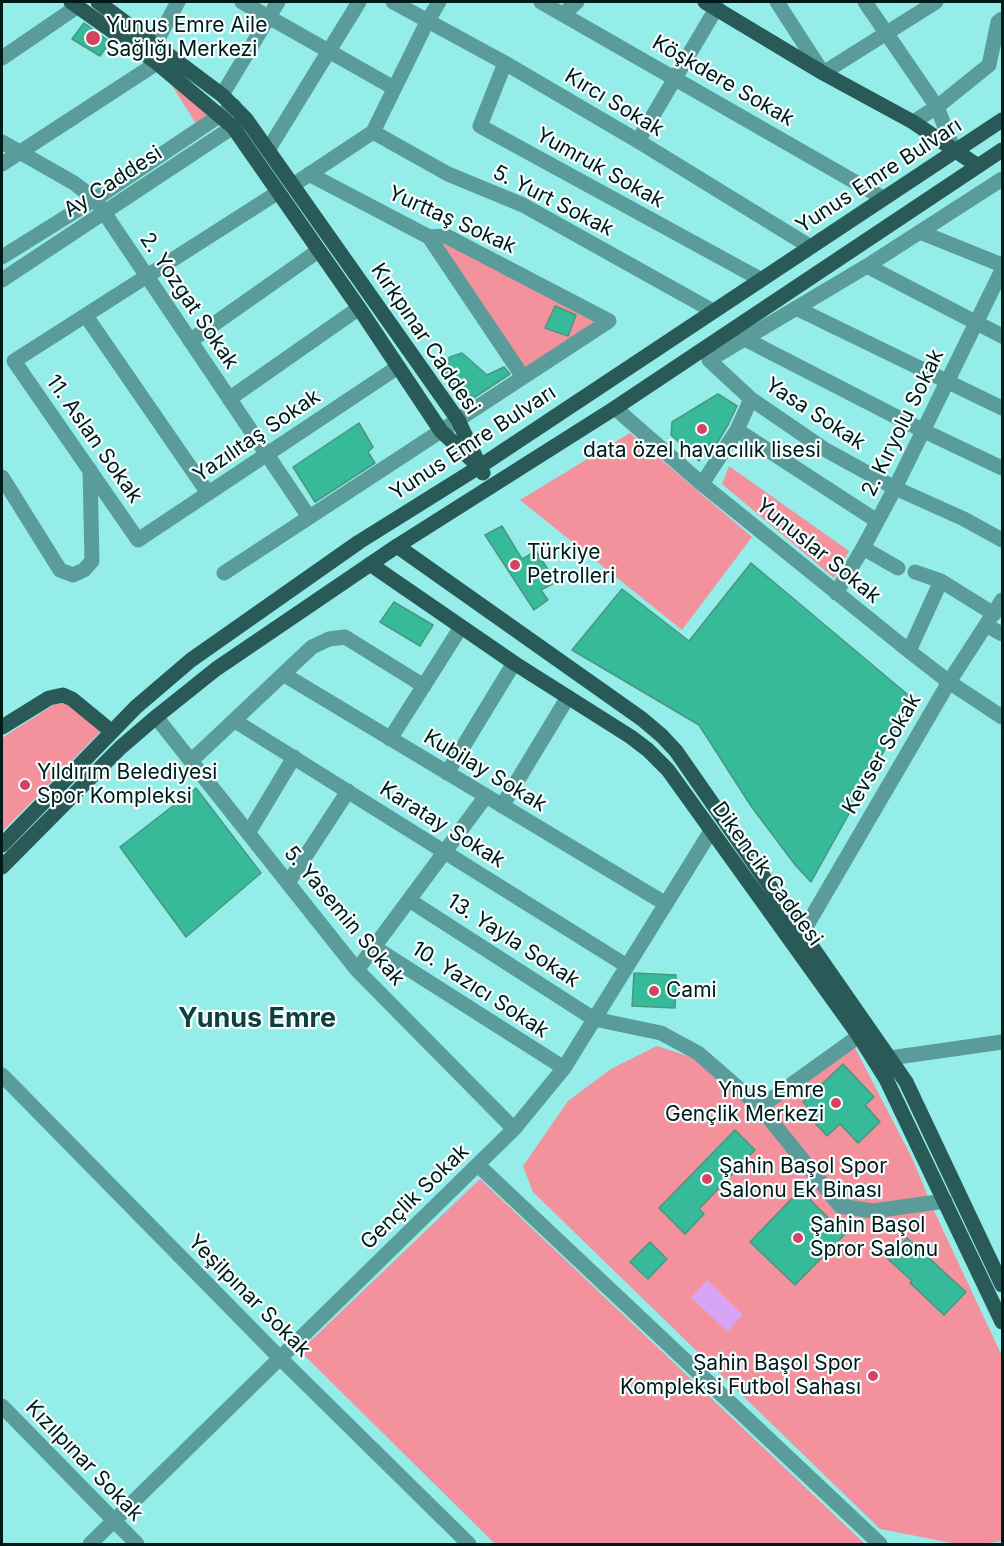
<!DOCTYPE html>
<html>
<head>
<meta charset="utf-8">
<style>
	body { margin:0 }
	#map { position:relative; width:1004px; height:1546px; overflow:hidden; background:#95ede9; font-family:Inter,sans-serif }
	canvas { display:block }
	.frame { position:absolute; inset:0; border:3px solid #001b1a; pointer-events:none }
</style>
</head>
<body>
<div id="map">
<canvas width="1004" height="1546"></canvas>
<div class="frame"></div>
</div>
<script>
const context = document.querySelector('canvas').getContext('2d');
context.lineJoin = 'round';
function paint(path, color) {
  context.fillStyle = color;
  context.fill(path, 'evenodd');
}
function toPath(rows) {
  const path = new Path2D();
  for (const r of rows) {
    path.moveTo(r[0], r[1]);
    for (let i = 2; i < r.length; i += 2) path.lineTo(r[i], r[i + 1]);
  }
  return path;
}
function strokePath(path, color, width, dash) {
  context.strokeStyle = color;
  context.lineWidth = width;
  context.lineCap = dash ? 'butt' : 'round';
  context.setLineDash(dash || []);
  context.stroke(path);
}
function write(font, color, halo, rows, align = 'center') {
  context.font = font + ' Inter,sans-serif';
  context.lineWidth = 4.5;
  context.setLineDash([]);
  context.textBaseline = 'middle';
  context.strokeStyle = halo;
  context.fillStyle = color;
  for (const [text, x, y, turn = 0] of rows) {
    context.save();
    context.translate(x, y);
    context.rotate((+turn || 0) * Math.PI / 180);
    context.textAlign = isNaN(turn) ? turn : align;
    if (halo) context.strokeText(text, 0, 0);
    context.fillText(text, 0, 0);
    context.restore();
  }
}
paint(toPath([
	[168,79,217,115,198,127],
	[446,243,598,322,524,371,440,245],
	[630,433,752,537,682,630,520,500],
	[729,466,849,551,834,578,722,484],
	[61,700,102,730,2,832,2,738],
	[853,1044,912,1158,935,1213,1002,1356,1002,1541,984,1544,957,1544,880,1529,533,1192,523,1166,568,1101,611,1069,657,1046,697,1059,765,1105],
	[480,1179,865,1544,495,1544,300,1351]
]), '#f3919d');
paint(toPath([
	[707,1280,743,1315,727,1332,691,1297]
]), '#d7a5f4');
const building = toPath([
	[84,23,110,42,100,56,72,39,84,23],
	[555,306,576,315,568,336,545,328,555,306],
	[462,353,487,375,504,367,510,374,463,405,440,367,450,357,462,353],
	[718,394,737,406,728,425,716,445,710,443,699,461,671,435,672,422,718,394],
	[359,423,373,447,368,452,375,463,315,502,293,467,359,423],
	[502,526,522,559,536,551,556,582,541,590,548,600,534,610,485,535,502,526],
	[751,563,913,699,811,882,796,866,751,806,699,725,572,650,622,589,689,641,751,563],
	[394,602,433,625,420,646,380,622,394,602],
	[196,788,261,873,186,937,120,847,196,788],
	[634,973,676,975,675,1008,632,1006,634,973],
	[843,1064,874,1097,865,1105,880,1122,858,1143,840,1124,827,1136,815,1123,819,1119,803,1102,843,1064],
	[735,1130,755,1150,699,1209,704,1214,685,1234,659,1208,735,1130],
	[800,1190,845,1234,795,1285,750,1242,800,1190],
	[907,1238,966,1292,944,1315,910,1283,912,1281,888,1259,907,1238],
	[650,1242,667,1259,648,1279,630,1262,650,1242]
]);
paint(building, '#36ba99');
strokePath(building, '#489780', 1.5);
strokePath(toPath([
	[242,2,394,88],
	[393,2,505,63,638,141,809,246],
	[541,2,883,198],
	[777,2,823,73,936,2],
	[865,2,937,107,954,150],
	[563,14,577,2],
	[147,53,155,44,178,2],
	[2,58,78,6],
	[505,63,480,126,760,279],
	[222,95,278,2],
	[913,122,937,107,989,65,998,22,1002,19],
	[373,132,448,174,523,205,713,311],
	[373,132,427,22,439,2],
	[638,141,717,7],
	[2,142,74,183,95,199,309,517],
	[268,150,359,2],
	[2,164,157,63],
	[1002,179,867,266,709,360,751,399,824,449,895,488,964,519,1002,540],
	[293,185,373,132],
	[277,193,14,361,138,540,398,367],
	[920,232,1002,265],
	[429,237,523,377],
	[2,257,95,199,234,106],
	[867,266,1002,336],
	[2,280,242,121],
	[796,308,1002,408],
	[86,316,208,493],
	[745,339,922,430,1002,468],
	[190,341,318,251],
	[229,399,359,308],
	[615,408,702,484,909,651,949,682,1002,717],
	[737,430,877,521],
	[2,477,60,570,73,575,84,570,92,561,90,470],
	[702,484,737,430,751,399],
	[863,548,898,568],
	[915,572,941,581,994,614],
	[224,573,609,321,446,236,429,237,309,174],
	[836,593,863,548,895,488,1002,270],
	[987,626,1002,634],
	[909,651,941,581],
	[283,674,666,904],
	[156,717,357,970,514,1129],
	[235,721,627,966],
	[390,739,461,627],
	[191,761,312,647,329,639,345,637,424,686],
	[447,773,514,663],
	[502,806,568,697],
	[249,832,294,757],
	[288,883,348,791],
	[409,900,594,1019,661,1033,698,1053,760,1107,840,1206,873,1211,945,1201],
	[803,932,949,682,1002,600],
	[374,947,564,1068],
	[357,970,486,796],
	[890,1058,1002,1042],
	[2,1075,280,1358,469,1544],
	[760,1107,859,1036],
	[478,1165,880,1544],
	[2,1406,137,1544],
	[90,1544,514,1129,564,1068,711,831]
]), '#599c99', 15);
strokePath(toPath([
	[71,2,157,63,233,127,359,308,441,431,474,462],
	[98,2,222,95,246,119,458,420,483,473],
	[705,2,823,73,913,122,978,166],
	[397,546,642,719,662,736,676,751,906,1082,1002,1285],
	[370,564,514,663,631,737,648,750,668,770,859,1036,886,1079,1002,1322],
	[2,727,49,698,63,695,72,699,111,731],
	[2,845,136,707,191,660,359,542,479,467,1002,120],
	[2,867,120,748,156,717,216,669,397,546,615,408,1002,150]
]), '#2a5a58', 15);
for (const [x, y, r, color] of [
	[93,38,8,"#d44462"],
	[702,429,6,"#d44462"],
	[515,565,6,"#d44462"],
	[25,785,6,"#d44462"],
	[654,991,6,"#d44462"],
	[836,1103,6,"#d44462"],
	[707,1179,6,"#d44462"],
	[798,1238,6,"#d44462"],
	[873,1376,6,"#d44462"]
]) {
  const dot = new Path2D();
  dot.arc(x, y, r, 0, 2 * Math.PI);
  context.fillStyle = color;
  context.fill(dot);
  strokePath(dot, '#f5fdfd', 2);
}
write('21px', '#001b1a', '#f5fdfd', [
	["Yunus Emre Aile",106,26],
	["Sağlığı Merkezi",106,50],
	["data özel havacılık lisesi",702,451,"center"],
	["Türkiye",527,553],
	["Petrolleri",527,577],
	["Yıldırım Belediyesi",37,773],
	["Spor Kompleksi",37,797],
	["Cami",666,991],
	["Ynus Emre",824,1091,"right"],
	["Gençlik Merkezi",824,1115,"right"],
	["Şahin Başol Spor",719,1167],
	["Salonu Ek Binası",719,1191],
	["Şahin Başol",810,1226],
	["Spror Salonu",810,1250],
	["Şahin Başol Spor",861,1364,"right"],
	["Kompleksi Futbol Sahası",861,1388,"right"]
], 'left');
write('21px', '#001b1a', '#f5fdfd', [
	["Köşkdere Sokak",723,81,30],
	["Kırcı Sokak",614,103,31],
	["Yumruk Sokak",600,168,29],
	["Yunus Emre Bulvarı",879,176,-33],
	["Ay Caddesi",113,182,-33],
	["5. Yurt Sokak",553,201,27],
	["Yurttaş Sokak",452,220,24],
	["2. Yozgat Sokak",189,301,56],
	["Kırkpınar Caddesi",425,339,56],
	["Yasa Sokak",815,414,33],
	["2. Kıryolu Sokak",903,423,-64],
	["Yazılıtaş Sokak",257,436,-34],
	["11. Aslan Sokak",94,439,55],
	["Yunus Emre Bulvarı",473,443,-33],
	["Yunuslar Sokak",818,551,39],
	["Kevser Sokak",882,754,-60],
	["Kubilay Sokak",485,771,31],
	["Karatay Sokak",442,825,32],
	["Dikencik Caddesi",767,874,54],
	["5. Yasemin Sokak",344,916,50],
	["13. Yayla Sokak",513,941,33],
	["10. Yazıcı Sokak",480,990,33],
	["Gençlik Sokak",415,1197,-44],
	["Yeşilpınar Sokak",249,1296,45],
	["Kızılpınar Sokak",84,1461,46]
]);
write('bold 27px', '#0e403f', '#f5fdfd', [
	["Yunus Emre",257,1019]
]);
</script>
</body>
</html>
